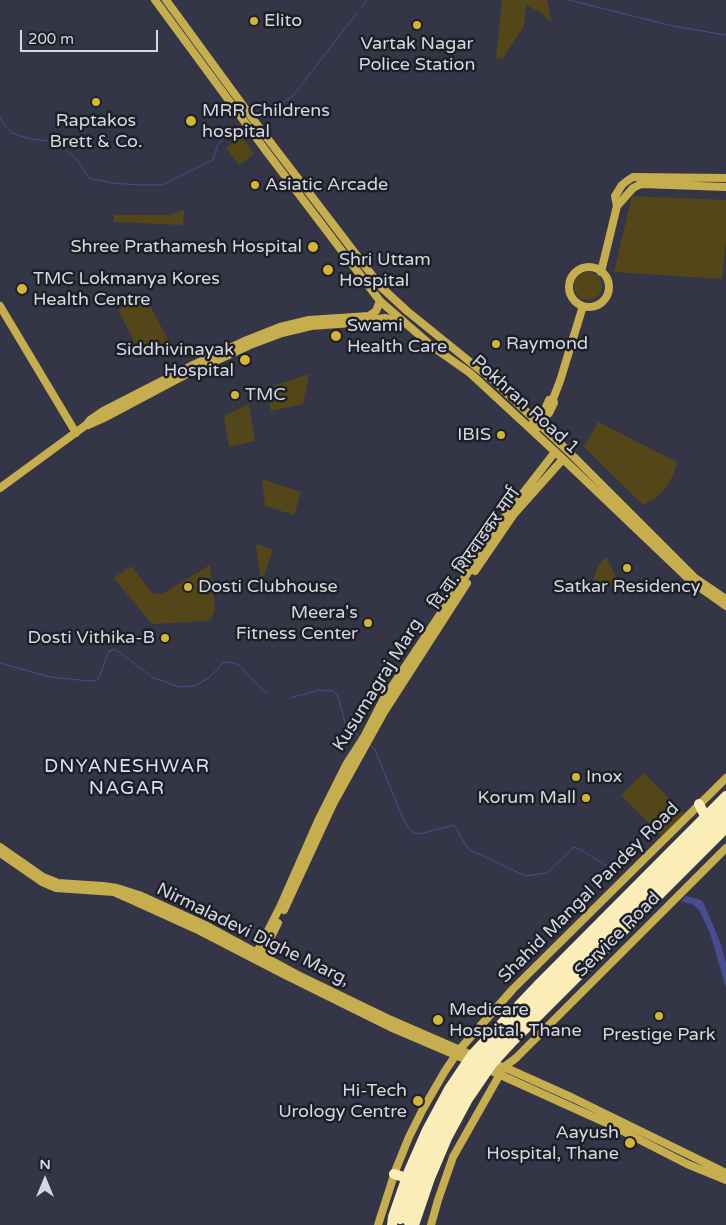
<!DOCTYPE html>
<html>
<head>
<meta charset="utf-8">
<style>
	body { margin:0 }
	#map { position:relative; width:726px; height:1225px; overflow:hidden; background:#343648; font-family:"Varela Round",sans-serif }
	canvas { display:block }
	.north { position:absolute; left:20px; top:1155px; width:50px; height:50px; -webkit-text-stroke:4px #1d1f27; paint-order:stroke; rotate:0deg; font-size:14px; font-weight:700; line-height:20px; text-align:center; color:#d5d7e2 }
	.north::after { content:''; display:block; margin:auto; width:18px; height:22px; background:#d5d7e2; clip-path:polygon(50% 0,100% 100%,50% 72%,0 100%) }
	.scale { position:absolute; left:20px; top:30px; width:138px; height:22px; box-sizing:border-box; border:2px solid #d5d7e2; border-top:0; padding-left:6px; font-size:15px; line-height:18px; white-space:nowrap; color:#d5d7e2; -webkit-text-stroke:4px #1d1f27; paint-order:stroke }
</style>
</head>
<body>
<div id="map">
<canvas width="726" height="1225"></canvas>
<div class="north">N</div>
<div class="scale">200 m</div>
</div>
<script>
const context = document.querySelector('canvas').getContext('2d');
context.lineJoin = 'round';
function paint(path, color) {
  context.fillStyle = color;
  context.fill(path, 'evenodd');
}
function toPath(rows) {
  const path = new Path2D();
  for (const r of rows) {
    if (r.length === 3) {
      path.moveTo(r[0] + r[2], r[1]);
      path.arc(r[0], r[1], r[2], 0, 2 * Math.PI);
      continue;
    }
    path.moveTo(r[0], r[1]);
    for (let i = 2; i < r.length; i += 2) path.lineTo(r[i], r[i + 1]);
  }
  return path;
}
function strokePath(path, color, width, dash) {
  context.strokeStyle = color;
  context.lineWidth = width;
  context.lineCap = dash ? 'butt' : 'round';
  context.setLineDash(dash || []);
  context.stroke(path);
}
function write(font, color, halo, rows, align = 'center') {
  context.font = font + ' "Varela Round","Noto Sans Devanagari",sans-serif';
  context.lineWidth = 5;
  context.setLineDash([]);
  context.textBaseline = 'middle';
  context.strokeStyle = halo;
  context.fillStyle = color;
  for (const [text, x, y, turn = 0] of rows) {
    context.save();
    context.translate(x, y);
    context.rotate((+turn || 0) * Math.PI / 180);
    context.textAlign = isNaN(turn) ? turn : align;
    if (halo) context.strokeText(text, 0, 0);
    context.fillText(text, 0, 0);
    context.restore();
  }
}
paint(toPath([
	[502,0,547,0,552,23,540,12,526,5,524,26,503,58,496,59],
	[242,137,254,154,239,165,226,148],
	[632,196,726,200,726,240,722,279,614,272],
	[184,210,183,225,114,222,114,215,169,215],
	[588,286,14],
	[145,296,169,342,142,356,118,310],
	[309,374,303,404,271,411,267,388],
	[249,404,255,441,229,447,224,416],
	[598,422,677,462,673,475,666,488,656,498,643,505,584,447],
	[262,479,301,492,294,515,265,506],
	[256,544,273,550,261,584],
	[607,558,618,582,594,593,593,583,596,570,603,560],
	[210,565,215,609,211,619,206,621,152,624,114,578,131,566,152,593,162,594],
	[644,773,684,814,661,836,621,795]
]), '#53471a');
paint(toPath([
	[686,896,701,900,704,904,720,942,726,963,726,988,710,933,699,910,694,905,681,901]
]), '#484c92');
strokePath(toPath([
	[569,0,673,26,726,35],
	[361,8,367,0],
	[0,117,3,124,12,133,30,139,51,141,63,147,78,161,89,178,112,183,140,185,162,185,213,160,218,144,232,131,242,126],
	[257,117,292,97,356,14],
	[0,663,50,677,89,681,98,680,109,651,115,649,152,677,179,687,194,686,209,678,223,663,231,662,239,665,267,694],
	[290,698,319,690,333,691,338,696,345,723,360,737],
	[370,745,375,750,404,821,411,831,419,834,454,825,468,849,526,876,547,873,574,847,583,851,618,873]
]), '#484c92', 1);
strokePath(toPath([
	[155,0,266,151,380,301,433,347,470,373,563,459,692,582,726,606],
	[166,0,261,130,381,287,407,311,495,382,569,452,695,578,726,599],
	[617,206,633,188,641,184,726,187],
	[589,287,20],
	[601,272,617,206,615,196,622,185,627,181,633,177,726,178],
	[0,306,76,433],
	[532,424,545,409,549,400,553,399],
	[88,425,106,417,187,374,250,345,282,333,311,326,352,323,385,318,401,321],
	[536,429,549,413,554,403,553,399,560,381,583,306],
	[0,488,86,425,90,420,103,411,191,366,247,340,280,327,309,320,369,316,376,311,380,301],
	[475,571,514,514,563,459],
	[0,847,43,877,58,883,103,886,117,888,139,895,207,926,298,975,391,1020,476,1057],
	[0,853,42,882,56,888,114,892,132,900,196,929,285,975,390,1027,472,1062],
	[284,910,333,804,384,712,467,583],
	[257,952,280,907,318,821,346,765,364,737,383,700,481,553,493,532,555,452],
	[262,955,278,923],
	[489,1063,504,1067,573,1098,726,1173],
	[485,1068,611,1125,687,1164,726,1180],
	[378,1225,396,1169,409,1137,423,1109,445,1071,460,1049,513,989,726,778],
	[431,1225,438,1200,453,1157,504,1067,516,1058,726,848]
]), '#c6ad4e', 8);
strokePath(toPath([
	[699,804,705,816],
	[394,1174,407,1178],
	[392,1225,393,1217,409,1171,427,1130,449,1089,472,1055,540,983,726,796],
	[414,1225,430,1178,447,1138,468,1099,492,1064,512,1042,726,828]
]), '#fbedb8', 10);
strokePath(toPath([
	[400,1219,416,1173,433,1133,455,1092,476,1059,500,1033,726,807],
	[408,1221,424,1176,441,1136,462,1096,483,1063,506,1038,726,818]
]), '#fbedb8', 10);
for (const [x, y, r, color] of [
	[254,21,5,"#d5b535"],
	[417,25,5,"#d5b535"],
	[96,102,5,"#d5b535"],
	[191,121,6,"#d5b535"],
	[255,185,5,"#d5b535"],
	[313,247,6,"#d5b535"],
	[328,270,6,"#d5b535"],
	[22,289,6,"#d5b535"],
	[336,336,6,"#d5b535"],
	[496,344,5,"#d5b535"],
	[245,360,6,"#d5b535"],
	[235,395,5,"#d5b535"],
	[501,435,5,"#d5b535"],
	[627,568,5,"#d5b535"],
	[188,587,5,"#d5b535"],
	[368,623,5,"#d5b535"],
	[165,638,5,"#d5b535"],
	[576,777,5,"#d5b535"],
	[586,798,5,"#d5b535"],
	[659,1016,5,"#d5b535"],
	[438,1020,6,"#d5b535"],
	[418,1101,6,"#d5b535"],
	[630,1143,6,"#d5b535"]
]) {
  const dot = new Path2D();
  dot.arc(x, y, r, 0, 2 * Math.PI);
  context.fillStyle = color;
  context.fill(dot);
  strokePath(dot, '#1d1f27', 2);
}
write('18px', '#d5d7e2', '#1d1f27', [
	["Elito",264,21],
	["Vartak Nagar",417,44,"center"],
	["Police Station",417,65,"center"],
	["MRR Childrens",202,111],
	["hospital",202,132],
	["Raptakos",96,121,"center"],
	["Brett & Co.",96,142,"center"],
	["Asiatic Arcade",265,185],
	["Shree Prathamesh Hospital",302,247,"right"],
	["Shri Uttam",339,260],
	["Hospital",339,281],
	["TMC Lokmanya Kores",33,279],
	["Health Centre",33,300],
	["Swami",347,326],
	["Health Care",347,347],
	["Raymond",506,344],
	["Siddhivinayak",234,350,"right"],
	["Hospital",234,371,"right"],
	["TMC",245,395],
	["IBIS",491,435,"right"],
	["Dosti Clubhouse",198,587],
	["Satkar Residency",627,587,"center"],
	["Meera's",358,613,"right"],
	["Fitness Center",358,634,"right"],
	["Dosti Vithika-B",155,638,"right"],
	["Inox",586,777],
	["Korum Mall",576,798,"right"],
	["Medicare",449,1010],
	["Hospital, Thane",449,1031],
	["Prestige Park",659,1035,"center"],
	["Hi-Tech",407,1091,"right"],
	["Urology Centre",407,1112,"right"],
	["Aayush",619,1133,"right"],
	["Hospital, Thane",619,1154,"right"]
], 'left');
write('18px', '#d5d7e2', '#1d1f27', [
	["Pokhran Road 1",525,405,42],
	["वि.वा. शिरवाडकर मार्ग",475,549,-55],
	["Kusumagraj Marg",378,685,-58],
	["Shahid Mangal Pandey Road",589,893,-45],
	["Nirmaladevi Dighe Marg,",253,935,26],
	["Service Road",618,935,-45]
]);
context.letterSpacing = '1px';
write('19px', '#dbdff5', '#1d1f27', [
	["DNYANESHWAR",127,767],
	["NAGAR",127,789]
]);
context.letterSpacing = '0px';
</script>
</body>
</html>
